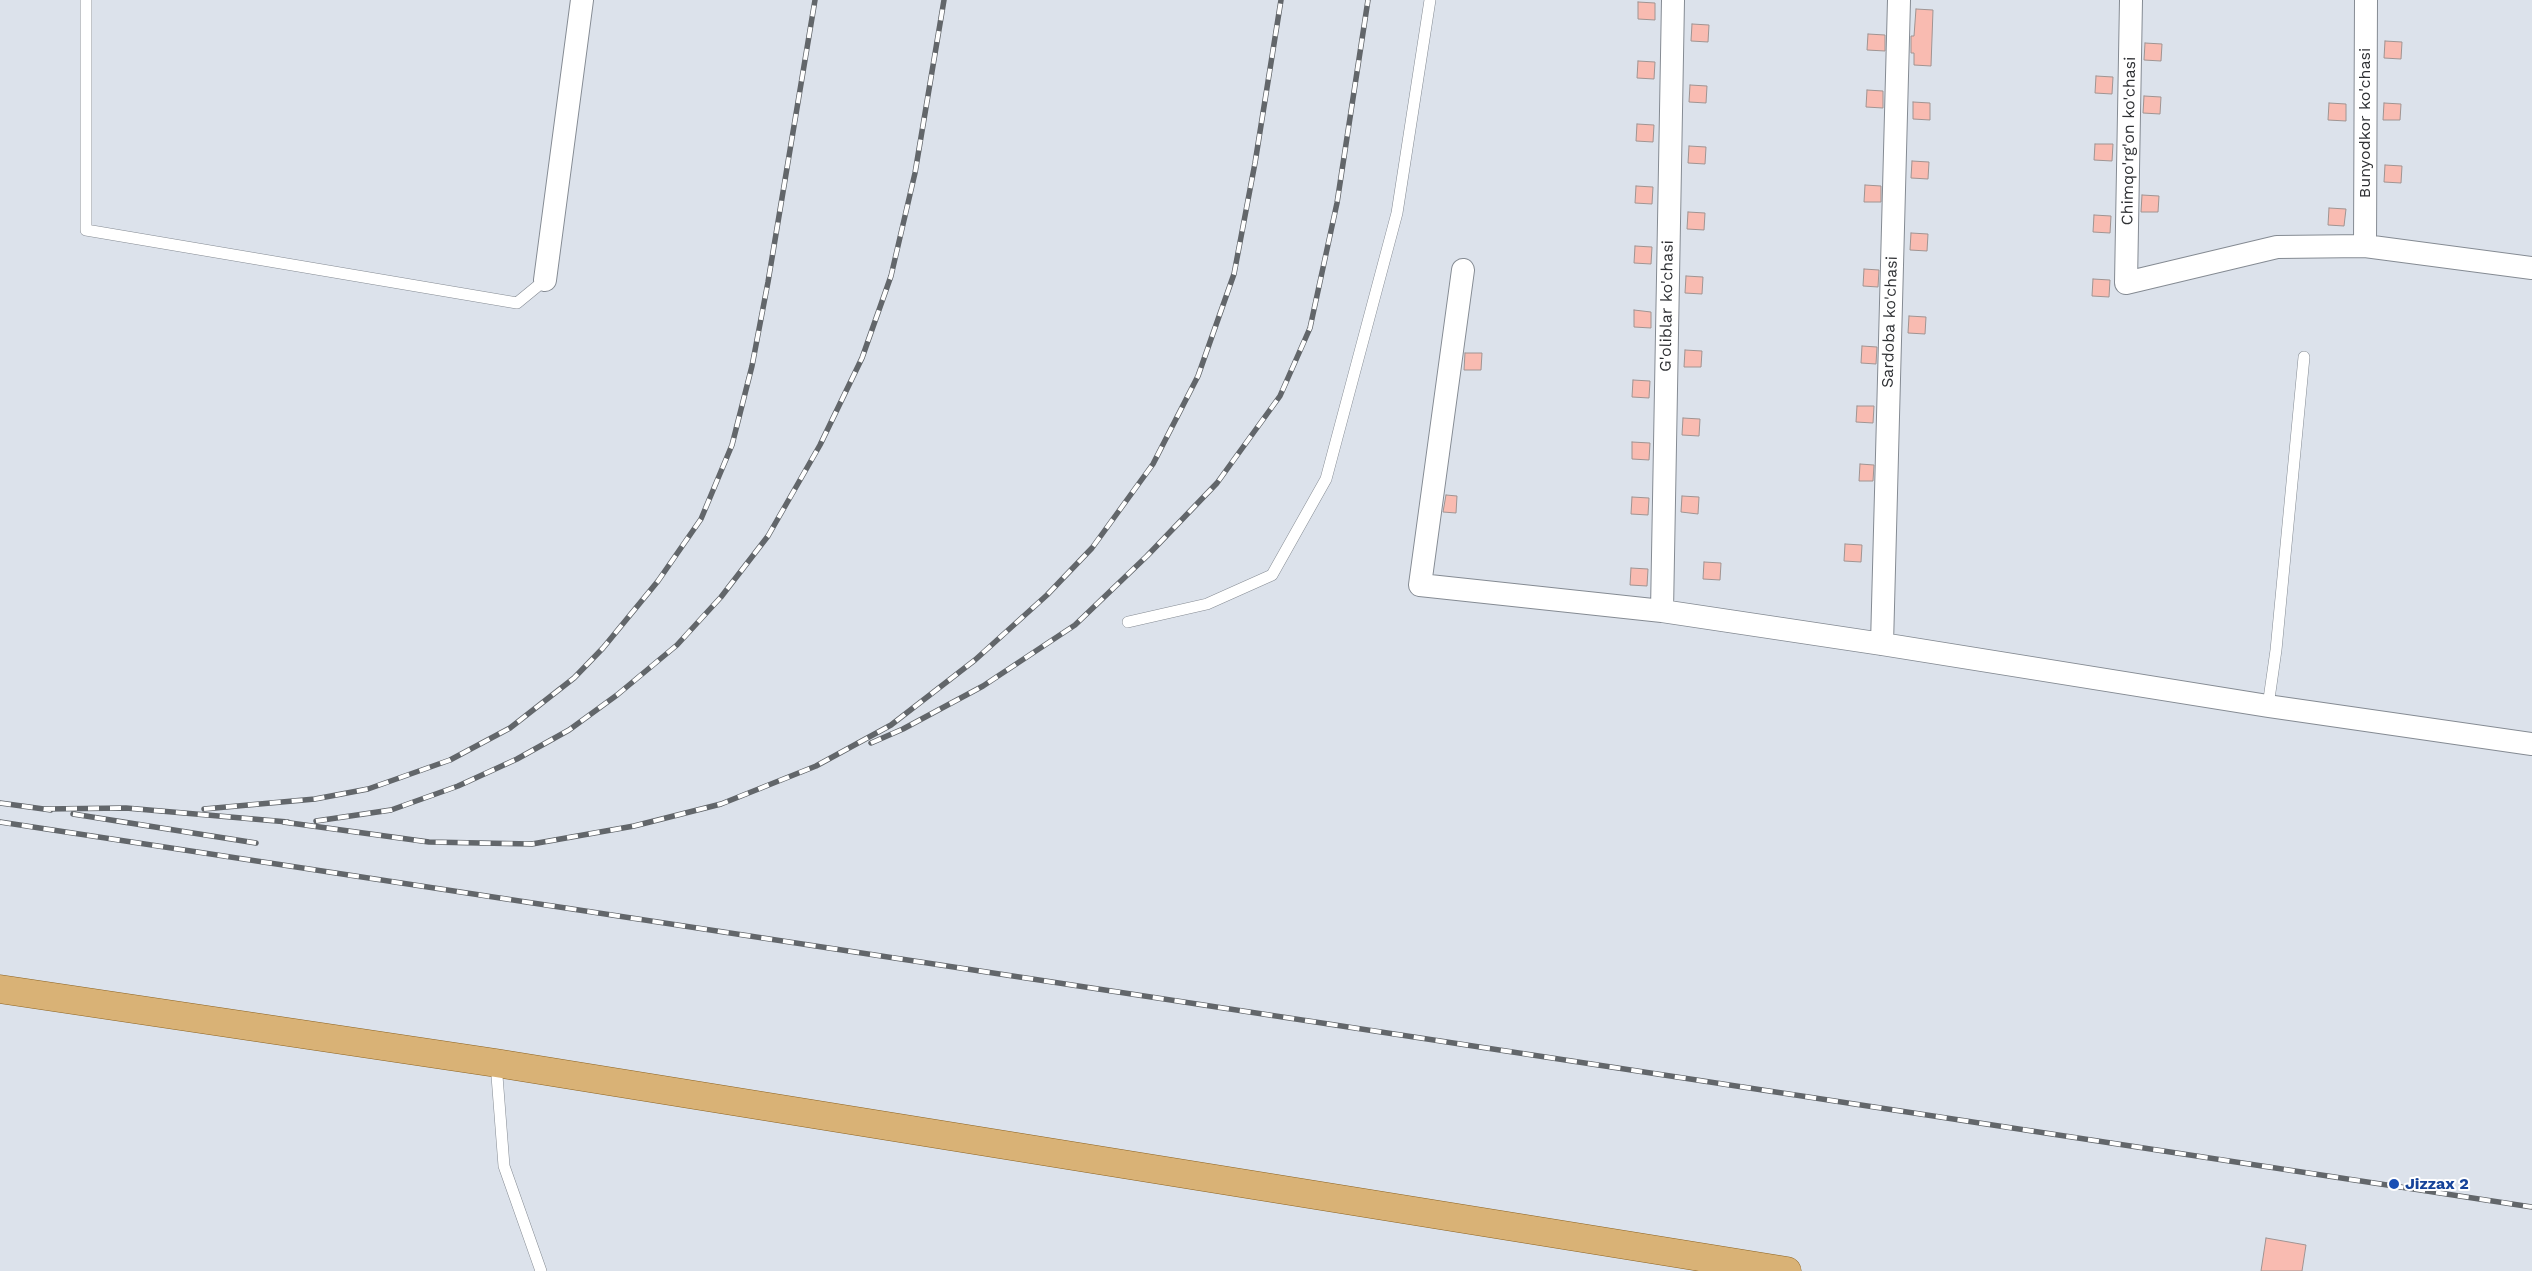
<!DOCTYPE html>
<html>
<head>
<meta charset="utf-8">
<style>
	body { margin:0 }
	canvas { display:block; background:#dce2eb }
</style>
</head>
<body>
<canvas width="2532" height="1271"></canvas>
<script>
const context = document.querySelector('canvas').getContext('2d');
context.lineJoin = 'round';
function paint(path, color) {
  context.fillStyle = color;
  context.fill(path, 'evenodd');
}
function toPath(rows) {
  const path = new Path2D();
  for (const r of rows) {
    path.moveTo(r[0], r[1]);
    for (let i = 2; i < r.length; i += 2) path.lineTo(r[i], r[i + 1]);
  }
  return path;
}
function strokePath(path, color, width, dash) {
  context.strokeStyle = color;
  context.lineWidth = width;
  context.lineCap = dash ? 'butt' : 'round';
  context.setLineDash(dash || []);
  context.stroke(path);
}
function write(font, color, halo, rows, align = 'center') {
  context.font = font + ' "Work Sans",sans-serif';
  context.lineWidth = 4;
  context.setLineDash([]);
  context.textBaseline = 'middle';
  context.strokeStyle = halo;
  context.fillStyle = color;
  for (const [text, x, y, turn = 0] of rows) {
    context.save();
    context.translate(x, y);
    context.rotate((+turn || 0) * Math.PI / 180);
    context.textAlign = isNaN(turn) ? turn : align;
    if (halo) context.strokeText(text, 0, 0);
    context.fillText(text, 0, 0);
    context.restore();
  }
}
const building = toPath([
	[1638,2,1655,3,1655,20,1638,19,1638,2],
	[1916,9,1933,10,1931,66,1914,65,1914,53,1911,53,1911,36,1914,36,1916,9],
	[1692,24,1709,25,1708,42,1691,41,1692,24],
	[1868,34,1885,35,1885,51,1867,50,1868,34],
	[2385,41,2402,42,2401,59,2384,58,2385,41],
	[2145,43,2162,44,2161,61,2144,60,2145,43],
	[1638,61,1655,62,1654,79,1637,78,1638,61],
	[2096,76,2113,77,2112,94,2095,93,2096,76],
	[1690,85,1707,86,1706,103,1689,102,1690,85],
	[1867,90,1883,91,1883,108,1866,107,1867,90],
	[2144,96,2161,97,2160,114,2143,113,2144,96],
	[1913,102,1930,103,1930,120,1913,119,1913,102],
	[2329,103,2346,104,2346,121,2328,120,2329,103],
	[2384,103,2401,104,2400,120,2383,120,2384,103],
	[1637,124,1654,125,1653,142,1636,141,1637,124],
	[2095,144,2113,144,2112,161,2094,160,2095,144],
	[1689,146,1706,147,1705,164,1688,163,1689,146],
	[1912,161,1929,162,1928,179,1911,178,1912,161],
	[2385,165,2402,166,2401,183,2384,182,2385,165],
	[1865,185,1881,186,1881,202,1864,202,1865,185],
	[1636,186,1653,187,1652,204,1635,203,1636,186],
	[2142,195,2159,196,2158,212,2141,212,2142,195],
	[2329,208,2346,209,2344,226,2328,225,2329,208],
	[1688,212,1705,213,1704,230,1687,229,1688,212],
	[2094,215,2111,216,2110,233,2093,232,2094,215],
	[1911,233,1928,234,1927,251,1910,250,1911,233],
	[1635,246,1652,247,1651,264,1634,263,1635,246],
	[1864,269,1879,270,1878,287,1863,286,1864,269],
	[1686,276,1703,277,1702,294,1685,293,1686,276],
	[2093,279,2110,280,2109,297,2092,296,2093,279],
	[1634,310,1651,312,1651,328,1634,327,1634,310],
	[1909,316,1926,317,1925,334,1908,333,1909,316],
	[1862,346,1877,347,1876,364,1861,363,1862,346],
	[1685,350,1702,351,1701,367,1684,367,1685,350],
	[1465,353,1482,353,1481,370,1464,370,1465,353],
	[1633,380,1650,381,1649,398,1632,397,1633,380],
	[1857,406,1874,406,1873,423,1856,422,1857,406],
	[1683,418,1700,419,1699,436,1682,435,1683,418],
	[1632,442,1650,443,1649,460,1632,459,1632,442],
	[1860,464,1874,465,1873,481,1859,481,1860,464],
	[1446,495,1457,496,1456,513,1443,512,1446,495],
	[1682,496,1699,497,1698,514,1681,512,1682,496],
	[1632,497,1649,498,1648,515,1631,514,1632,497],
	[1845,544,1862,545,1861,562,1844,561,1845,544],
	[1704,562,1721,563,1720,580,1703,579,1704,562],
	[1631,568,1648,569,1647,586,1630,585,1631,568],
	[2266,1238,2306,1245,2302,1271,2261,1271,2266,1238]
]);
paint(building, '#f9bbb1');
strokePath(building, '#a09492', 1);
const lane = toPath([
	[86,0,86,230,517,303,545,280],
	[1128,622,1207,604,1272,575,1326,479,1397,213,1430,0],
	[2268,706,2276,650,2304,357],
	[496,1063,504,1166,541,1271]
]);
const street = toPath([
	[2131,0,2126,283,2277,247,2365,246,2532,268],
	[2365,246,2366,0],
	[1463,270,1420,585,1662,611,1882,644,2268,706,2532,744],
	[545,280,582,0],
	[1662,611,1673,0],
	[1882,644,1899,0]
]);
const primary = toPath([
	[0,989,496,1063,1787,1271]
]);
strokePath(lane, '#858b93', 12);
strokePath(street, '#858b93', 24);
strokePath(primary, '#8d6423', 29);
strokePath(lane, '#fff', 11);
strokePath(street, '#fff', 22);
strokePath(primary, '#d9b276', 28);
const rail = toPath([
	[871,743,903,729,983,686,1075,625,1147,556,1217,483,1280,396,1310,328,1337,203,1368,0],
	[0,803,51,810],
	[44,809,126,808,288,822],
	[204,809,315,799,368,789,450,760,510,728,574,678,603,648,658,581,701,519,732,445,752,366,768,282,815,0],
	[73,814,256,843],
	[316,821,391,810,458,786,517,759,569,730,617,695,677,645,721,597,768,536,820,445,862,358,891,276,915,173,944,0],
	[0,822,2532,1207],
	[283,822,429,842,532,844,634,826,721,804,816,766,891,725,975,660,1047,595,1092,548,1153,464,1198,376,1234,274,1255,163,1281,0]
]);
strokePath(rail, '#62666a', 5.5);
strokePath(rail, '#fff', 4, [11]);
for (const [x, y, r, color] of [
	[2394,1184,6,"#1a4fb4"]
]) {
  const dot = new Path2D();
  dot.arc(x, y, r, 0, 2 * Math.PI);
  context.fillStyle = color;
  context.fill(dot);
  strokePath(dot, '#fff', 2);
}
write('16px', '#2f3134', '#fff', [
	["Bunyodkor ko'chasi",2365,123,-90],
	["Chimqo'rg'on ko'chasi",2129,141,-89],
	["G'oliblar ko'chasi",1667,306,-89],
	["Sardoba ko'chasi",1890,322,-88]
]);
write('bold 16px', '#164399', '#fff', [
	["Jizzax 2",2405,1184]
], 'left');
</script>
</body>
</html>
